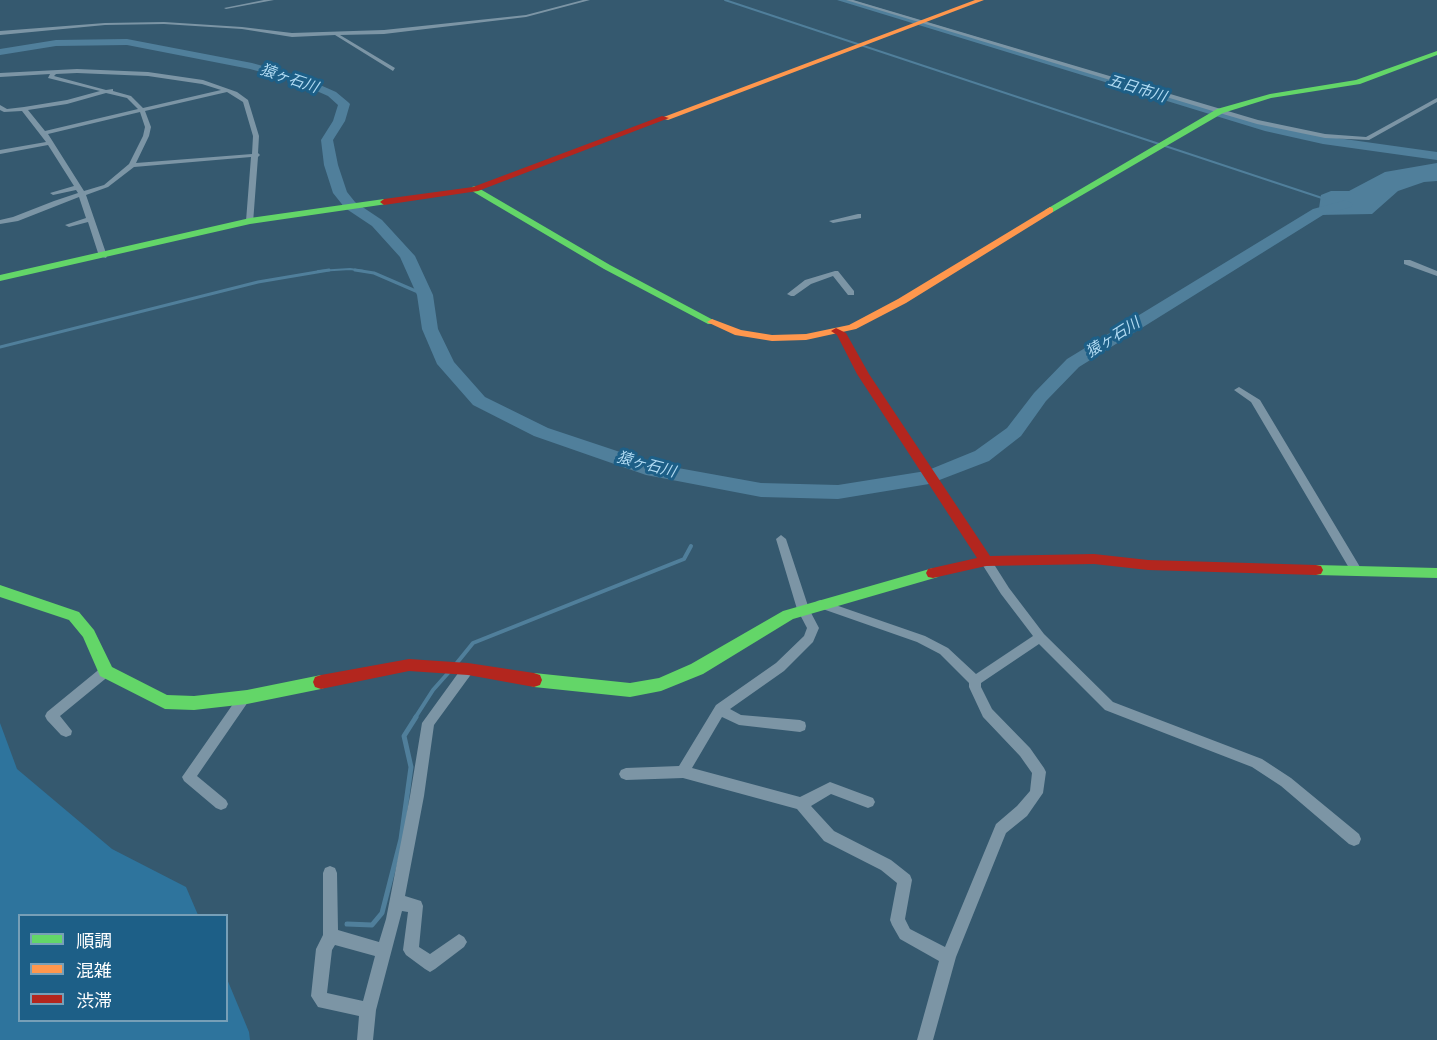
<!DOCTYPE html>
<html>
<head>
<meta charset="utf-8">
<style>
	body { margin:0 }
	#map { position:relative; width:1437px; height:1040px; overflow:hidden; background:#35596f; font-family:"Fira Sans Condensed","Noto Sans JP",sans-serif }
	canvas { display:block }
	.legend { position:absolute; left:18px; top:914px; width:210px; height:108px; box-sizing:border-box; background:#1d5f87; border:2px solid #779fb7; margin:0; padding:8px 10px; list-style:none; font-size:18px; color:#fff }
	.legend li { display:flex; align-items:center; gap:12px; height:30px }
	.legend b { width:30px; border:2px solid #779fb7 }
</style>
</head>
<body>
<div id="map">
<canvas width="1437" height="1040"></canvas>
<ul class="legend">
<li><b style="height:8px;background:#63d668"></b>順調</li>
<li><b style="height:8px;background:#ff974d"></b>混雑</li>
<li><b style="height:8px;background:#b3261e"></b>渋滞</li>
</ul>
</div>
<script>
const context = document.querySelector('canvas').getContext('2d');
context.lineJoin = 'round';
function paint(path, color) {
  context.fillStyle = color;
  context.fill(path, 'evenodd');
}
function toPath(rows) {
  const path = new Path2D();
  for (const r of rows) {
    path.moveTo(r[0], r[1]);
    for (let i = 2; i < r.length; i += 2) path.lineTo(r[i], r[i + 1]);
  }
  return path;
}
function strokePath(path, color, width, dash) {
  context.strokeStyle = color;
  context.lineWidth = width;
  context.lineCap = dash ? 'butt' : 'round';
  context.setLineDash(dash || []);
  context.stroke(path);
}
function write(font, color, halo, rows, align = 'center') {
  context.font = font + ' "Fira Sans Condensed","Noto Sans JP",sans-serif';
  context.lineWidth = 6;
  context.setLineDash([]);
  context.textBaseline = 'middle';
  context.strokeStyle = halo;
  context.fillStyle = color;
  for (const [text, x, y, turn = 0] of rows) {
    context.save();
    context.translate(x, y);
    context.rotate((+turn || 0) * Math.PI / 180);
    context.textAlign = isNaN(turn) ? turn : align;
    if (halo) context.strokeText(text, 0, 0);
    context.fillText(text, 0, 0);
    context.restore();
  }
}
paint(toPath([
	[0,723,17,769,112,849,186,887,198,915,20,916,20,1020,226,1020,227,979,249,1032,250,1040,0,1040]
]), '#2e749d');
paint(toPath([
	[1437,163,1437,181,1424,182,1398,191,1372,214,1318,215,1321,195,1331,191,1349,191,1385,172]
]), '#507f9b');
strokePath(toPath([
	[725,0,1325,199],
	[318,271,350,269,364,271]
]), '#507f9b', 2);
strokePath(toPath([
	[355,270,374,273,425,295],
	[0,347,258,282,329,270]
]), '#507f9b', 3);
strokePath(toPath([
	[456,664,473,643,684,559,691,546],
	[415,718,433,690,449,672]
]), '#507f9b', 4);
strokePath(toPath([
	[347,924,372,925,382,913,401,839,411,767,404,736,416,717]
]), '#507f9b', 5);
paint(toPath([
	[837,0,852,0,1272,125,1323,136,1437,152,1437,160,1323,144,1265,131,837,0],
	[127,39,252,63,302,77,336,92,348,102,350,104,345,121,333,140,338,165,347,192,355,202,382,220,415,256,433,295,438,329,454,362,485,397,548,428,656,464,761,483,838,485,926,471,975,451,1007,428,1034,393,1067,359,1313,209,1346,200,1353,204,1351,207,1323,215,1079,367,1046,401,1021,436,989,461,929,484,838,499,761,497,646,475,534,436,473,405,437,364,422,329,417,295,400,257,372,226,345,208,333,193,324,165,321,140,333,121,338,105,328,96,294,81,250,69,127,45,56,46,0,55,0,49,56,40,127,39]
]), '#507f9b');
paint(toPath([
	[264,0,274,0,226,9,224,8,264,0],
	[583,0,590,0,526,17,384,34,340,35,395,68,393,71,335,35,292,37,242,29,164,24,105,25,0,35,0,31,105,23,164,22,242,27,292,33,384,30,526,15,583,0],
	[846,0,853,0,1258,120,1325,134,1366,137,1435,99,1437,98,1437,102,1369,140,1325,138,1257,124,1206,109,846,0],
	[77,69,148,72,203,80,237,92,248,100,259,136,258,153,260,155,258,157,253,223,246,221,251,157,134,167,108,187,86,195,107,256,106,258,99,256,88,222,69,227,65,225,86,218,79,197,18,221,0,224,0,220,13,217,54,201,78,193,76,190,53,195,50,193,74,186,48,145,0,154,0,150,46,142,22,111,4,112,0,110,0,105,7,109,24,107,67,100,100,91,48,78,50,74,0,77,0,73,77,69],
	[77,73,148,76,202,84,221,90,143,108,131,96,113,91,113,89,106,90,54,76,56,74,77,73],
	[227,92,243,102,253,136,252,154,136,163,149,136,151,127,145,111,227,92],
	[106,93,127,98,138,109,45,131,28,110,67,104,106,93],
	[140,112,145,127,143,136,129,164,104,185,84,191,48,134,140,112],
	[858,214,861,214,861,218,833,223,829,221,858,214],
	[1404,260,1410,260,1437,271,1437,276,1404,264,1404,260],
	[835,271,838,271,854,291,854,295,848,295,833,276,811,284,794,296,791,296,787,294,805,280,835,271],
	[1239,387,1260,400,1360,567,1362,570,1360,573,1352,573,1251,402,1234,390,1239,387],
	[781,535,786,539,809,609,819,628,813,642,784,671,730,709,741,715,800,720,805,722,806,726,805,730,800,732,739,725,722,717,692,768,800,797,830,782,873,798,875,802,873,806,868,808,831,794,811,806,834,831,891,860,910,875,912,880,905,919,910,929,945,947,996,824,1017,806,1030,791,1032,773,1020,756,983,717,969,687,969,683,940,654,917,642,817,607,815,604,817,601,821,600,925,636,948,648,976,674,1033,636,1001,594,982,564,981,561,982,558,986,557,990,558,1009,588,1044,634,1113,702,1262,759,1291,778,1359,834,1361,839,1359,844,1354,846,1349,844,1281,786,1252,767,1105,710,1039,644,981,683,981,687,992,709,1030,748,1044,768,1046,772,1043,793,1027,816,1006,833,956,957,933,1040,917,1040,939,961,900,939,892,925,890,920,897,883,881,870,824,841,797,809,683,778,626,780,621,778,619,774,621,770,626,768,679,766,716,705,776,663,804,636,807,628,797,609,776,539,781,535],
	[468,664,472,665,474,669,472,673,434,725,424,796,405,896,421,901,423,906,419,947,430,954,459,934,464,937,467,942,464,947,435,969,430,972,425,969,406,955,403,950,408,912,402,911,376,1010,373,1040,357,1040,359,1016,318,1007,311,996,316,949,323,935,323,873,325,868,330,866,335,868,337,873,338,930,379,942,386,919,410,796,422,723,464,665,468,664],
	[335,945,375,956,363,1001,327,993,332,950,335,945],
	[106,666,110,667,112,671,110,675,60,716,72,731,71,735,66,737,61,735,47,720,45,716,47,712,102,667,106,666],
	[244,693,248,694,250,698,248,702,197,776,226,800,228,804,226,808,221,810,216,808,184,781,182,777,240,694,244,693]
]), '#7c95a5');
paint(toPath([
	[1437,51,1437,55,1360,84,1271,98,1223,113,1053,212,1045,210,1217,109,1270,94,1356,80,1437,51],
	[475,186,610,265,717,322,716,324,708,324,604,269,472,191,472,187,475,186],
	[384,199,388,202,387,204,250,224,0,281,0,275,250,218,384,199],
	[1316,565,1437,568,1437,578,1316,575,1311,574,1309,570,1311,566,1316,565],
	[933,568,938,569,940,573,938,577,793,619,703,674,661,691,630,697,534,687,528,685,526,680,528,675,534,673,630,683,659,678,691,664,783,611,933,568],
	[0,585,79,612,94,630,112,667,167,695,194,696,247,690,321,675,327,677,329,682,327,687,321,689,247,704,194,710,165,709,100,676,83,637,69,620,0,597,0,585]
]), '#63d668');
paint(toPath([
	[975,0,984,0,668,120,661,118,975,0],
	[1050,207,1053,208,1053,212,906,303,856,329,806,340,772,341,735,335,707,322,712,319,741,330,772,335,806,334,849,325,898,299,1050,207]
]), '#ff974d');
paint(toPath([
	[662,116,669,118,478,191,384,205,380,202,384,199,473,187,662,116],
	[836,328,846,333,869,374,990,556,1094,554,1148,560,1316,565,1321,566,1323,570,1321,574,1316,575,1148,570,1094,564,986,566,933,578,928,577,926,573,928,569,977,558,857,374,837,335,831,331,836,328],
	[409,659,468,663,534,673,540,675,542,680,540,685,534,687,468,675,409,671,321,689,315,687,313,682,315,677,321,675,409,659]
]), '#b3261e');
write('italic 15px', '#b1dbf3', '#1d5f87', [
	["猿ヶ石川",289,79,19],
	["五日市川",1137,89,17],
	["猿ヶ石川",1113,338,-32],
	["猿ヶ石川",646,465,15]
]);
</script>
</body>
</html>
